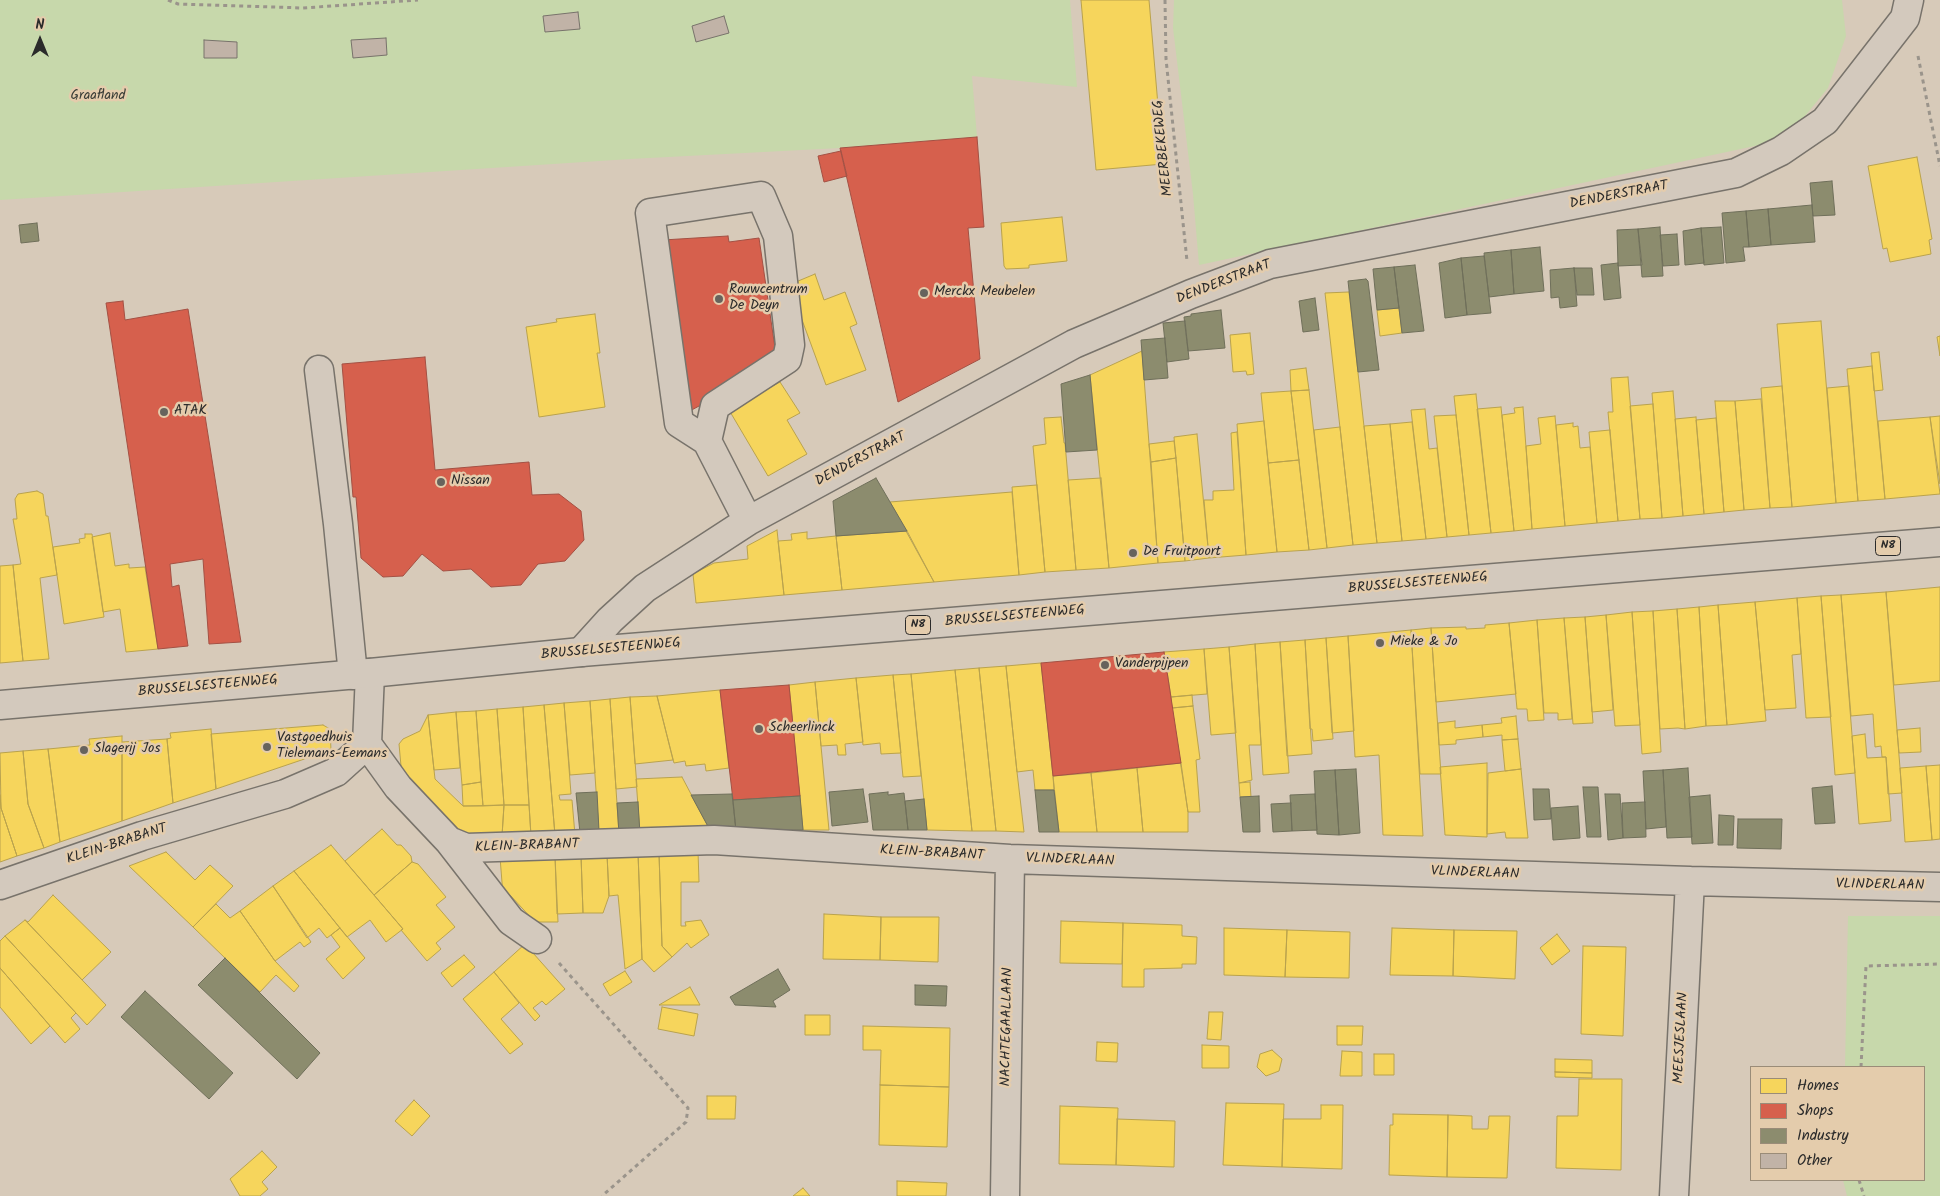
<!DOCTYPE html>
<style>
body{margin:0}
#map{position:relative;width:1940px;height:1196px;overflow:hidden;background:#d7cab9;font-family:Kalam,sans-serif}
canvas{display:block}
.legend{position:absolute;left:1750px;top:1066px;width:175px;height:115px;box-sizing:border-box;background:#e4ccac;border:1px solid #9a8c78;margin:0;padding:6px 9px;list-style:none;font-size:15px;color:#2b2b2b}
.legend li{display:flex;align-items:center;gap:10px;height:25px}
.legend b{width:25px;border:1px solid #9a8c78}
.north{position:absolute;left:15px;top:15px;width:50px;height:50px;-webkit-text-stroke:4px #e4ccac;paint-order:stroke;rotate:0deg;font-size:14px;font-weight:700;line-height:20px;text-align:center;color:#2b2b2b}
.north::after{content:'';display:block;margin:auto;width:18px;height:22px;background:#2b2b2b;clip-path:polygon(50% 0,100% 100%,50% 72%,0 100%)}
</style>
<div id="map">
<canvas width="1940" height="1196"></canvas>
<ul class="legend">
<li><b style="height:14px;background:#f6d55c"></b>Homes</li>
<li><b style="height:14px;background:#d6604d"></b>Shops</li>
<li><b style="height:14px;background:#8c8c6e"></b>Industry</li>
<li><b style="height:14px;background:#c1b3a7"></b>Other</li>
</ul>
<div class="north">N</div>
</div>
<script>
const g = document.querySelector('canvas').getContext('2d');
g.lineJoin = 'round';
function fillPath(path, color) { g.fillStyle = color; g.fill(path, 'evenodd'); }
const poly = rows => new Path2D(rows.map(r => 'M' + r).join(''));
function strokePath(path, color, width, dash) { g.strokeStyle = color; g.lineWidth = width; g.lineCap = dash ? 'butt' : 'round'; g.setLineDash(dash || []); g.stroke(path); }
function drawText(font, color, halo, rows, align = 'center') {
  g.font = font + ' Kalam,sans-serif'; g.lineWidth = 5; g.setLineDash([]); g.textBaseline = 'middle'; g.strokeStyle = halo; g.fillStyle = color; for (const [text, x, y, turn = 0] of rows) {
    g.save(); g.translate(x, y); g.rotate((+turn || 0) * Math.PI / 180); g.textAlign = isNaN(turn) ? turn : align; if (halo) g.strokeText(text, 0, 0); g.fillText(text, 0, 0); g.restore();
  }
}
const green = poly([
 [0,0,1070,0,1077,87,972,76,977,137,840,148,630,159,0,200],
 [1174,0,1842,0,1846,36,1828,88,1800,122,1764,144,1199,265,1193,194,1173,28],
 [1848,916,1940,916,1940,1196,1847,1196,1843,1180,1924,1180,1924,1067,1845,1067]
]);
const homes = poly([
 [1081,0,1149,0,1163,164,1096,170,1081,0],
 [1917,157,1932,239,1929,240,1931,254,1890,262,1887,248,1883,249,1868,166,1917,157],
 [1062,217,1067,261,1029,265,1029,268,1006,269,1004,266,1001,223,1062,217],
 [815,274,824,300,845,292,857,324,850,327,866,370,826,385,798,309,800,308,791,284,815,274],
 [1349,292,1377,543,1353,545,1325,293,1349,292],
 [1399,308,1402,333,1380,336,1377,310,1399,308],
 [595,314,600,353,597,353,605,407,539,417,526,327,557,322,556,319,595,314],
 [1821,321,1836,503,1792,507,1777,324,1821,321],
 [1250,333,1254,374,1247,375,1246,371,1233,372,1230,335,1250,333],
 [1940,336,1940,356,1937,337,1940,336],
 [1142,351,1158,563,1109,568,1090,375,1142,351],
 [1879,352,1883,390,1874,391,1871,353,1879,352],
 [1872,366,1885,499,1858,501,1847,369,1872,366],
 [1306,368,1309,390,1291,391,1290,370,1306,368],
 [1628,377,1640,519,1618,521,1608,412,1613,412,1611,378,1628,377],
 [780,382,800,413,787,420,807,454,768,476,729,410,780,382],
 [1782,386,1792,507,1770,508,1761,388,1782,386],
 [1849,386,1858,501,1836,503,1827,388,1849,386],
 [1309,390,1327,548,1309,550,1291,391,1309,390],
 [1291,391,1299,460,1268,463,1261,393,1291,391],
 [1673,391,1683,516,1662,518,1652,393,1673,391],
 [1476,394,1491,533,1469,535,1454,396,1476,394],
 [1761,399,1770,508,1744,510,1735,401,1761,399],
 [1715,401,1735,401,1744,510,1724,512,1715,401],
 [1653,404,1662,518,1640,519,1630,406,1653,404],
 [1501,407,1514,531,1491,533,1477,409,1501,407],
 [1523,407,1532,529,1514,531,1502,415,1515,413,1514,408,1523,407],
 [1425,409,1429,449,1437,448,1447,537,1426,539,1411,410,1425,409],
 [1456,415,1469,535,1447,537,1434,416,1456,415],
 [1555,416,1565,526,1532,529,1526,446,1541,444,1538,418,1555,416],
 [1940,416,1940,484,1930,417,1940,416],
 [1061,417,1064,443,1065,443,1076,570,1045,572,1033,446,1046,444,1044,418,1061,417],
 [1696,417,1704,514,1683,516,1675,419,1696,417],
 [1930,417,1940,494,1885,499,1878,421,1930,417],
 [1716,418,1724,512,1704,514,1696,420,1716,418],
 [1264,421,1277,552,1246,555,1237,424,1264,421],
 [1412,422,1426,539,1402,541,1390,424,1412,422],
 [1573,423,1573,427,1578,426,1580,448,1590,447,1597,523,1565,526,1556,425,1573,423],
 [1390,424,1402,541,1377,543,1364,426,1390,424],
 [1340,427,1353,545,1327,548,1314,430,1340,427],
 [1610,430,1618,521,1597,523,1589,432,1610,430],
 [1237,432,1246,555,1209,558,1204,500,1213,500,1213,491,1234,490,1231,433,1237,432],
 [1197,434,1209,558,1185,561,1174,437,1197,434],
 [1174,441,1176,458,1151,462,1149,444,1174,441],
 [1176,458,1185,561,1158,563,1151,462,1176,458],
 [1299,460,1309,550,1277,552,1268,463,1299,460],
 [1101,478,1109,568,1076,570,1068,480,1101,478],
 [1037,485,1045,572,1019,575,1012,487,1037,485],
 [37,491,43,494,46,516,48,516,57,575,40,578,49,659,23,661,13,565,21,564,13,519,17,519,15,499,18,494,37,491],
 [1012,492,1019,575,956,580,934,582,890,502,1012,492],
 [777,530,784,595,696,603,693,574,714,563,748,559,747,546,777,530],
 [907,531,934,582,842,590,836,536,907,531],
 [807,532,807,539,836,536,842,590,784,595,778,541,792,540,791,534,807,532],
 [110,533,115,566,129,564,129,568,145,567,158,649,126,652,120,609,103,612,92,537,110,533],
 [85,534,92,534,104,617,64,624,53,547,80,543,79,539,85,538,85,534],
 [13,565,23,661,0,663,0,566,13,565],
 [1940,587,1940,681,1894,685,1886,592,1940,587],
 [1886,592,1902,793,1888,794,1886,757,1882,757,1881,746,1875,747,1873,714,1851,716,1841,595,1886,592],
 [1841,595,1855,773,1835,775,1821,596,1841,595],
 [1821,596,1831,717,1806,718,1797,598,1821,596],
 [1797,598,1801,654,1792,655,1796,708,1765,710,1755,602,1797,598],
 [1755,602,1766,721,1727,725,1718,605,1755,602],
 [1718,605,1727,725,1706,726,1699,607,1718,605],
 [1699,607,1706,726,1685,729,1677,609,1699,607],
 [1677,609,1685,729,1678,728,1660,729,1653,611,1677,609],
 [1653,611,1661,752,1642,754,1632,612,1653,611],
 [1632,612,1640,725,1615,726,1606,615,1632,612],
 [1606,615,1613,710,1592,712,1585,617,1606,615],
 [1585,617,1593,723,1573,724,1564,618,1585,617],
 [1564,618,1572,719,1558,720,1558,713,1544,713,1537,620,1564,618],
 [1537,620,1544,720,1528,721,1527,709,1517,709,1509,623,1537,620],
 [1509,623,1516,694,1436,702,1431,628,1466,627,1466,629,1485,628,1485,625,1509,623],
 [1431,628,1441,774,1420,774,1411,630,1431,628],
 [1411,630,1423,836,1383,835,1379,755,1355,757,1348,636,1411,630],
 [1348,636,1354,731,1332,733,1326,638,1348,636],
 [1326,638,1333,739,1313,741,1312,729,1310,729,1305,640,1326,638],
 [1305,640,1312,754,1287,756,1280,642,1305,640],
 [1280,642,1289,773,1263,775,1255,644,1280,642],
 [1255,644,1261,745,1249,745,1252,780,1239,783,1229,647,1255,644],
 [1229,647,1236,733,1211,735,1204,649,1229,647],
 [1204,649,1207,694,1171,697,1164,652,1204,649],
 [1041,663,1053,776,1054,790,1035,790,1033,770,1017,772,1006,666,1041,663],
 [1006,666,1017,772,1024,832,996,831,989,765,979,668,1006,666],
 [979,668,989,765,996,831,972,831,955,670,979,668],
 [955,670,972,831,927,830,911,674,955,670],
 [911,674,921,776,903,777,893,675,911,674],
 [893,675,901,753,881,754,880,743,863,745,856,678,893,675],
 [856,678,863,742,845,744,846,755,838,755,837,745,821,746,815,682,856,678],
 [815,682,821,746,829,830,803,830,789,685,815,682],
 [720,690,729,768,706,771,705,764,686,766,685,761,674,763,657,696,720,690],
 [1192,695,1193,706,1172,708,1171,697,1192,695],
 [657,696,673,760,635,764,630,697,657,696],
 [630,697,637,787,616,789,610,699,630,697],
 [610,699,619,834,599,835,590,701,610,699],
 [590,701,595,773,570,775,564,703,590,701],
 [564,703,571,794,559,795,560,800,572,800,575,835,555,835,544,705,564,703],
 [544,705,555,835,531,836,523,707,544,705],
 [1193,706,1200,759,1196,760,1200,812,1188,812,1172,708,1193,706],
 [523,707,529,805,504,805,497,709,523,707],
 [497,709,504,805,483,806,476,711,497,709],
 [476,711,481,782,462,785,456,712,476,711],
 [456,712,460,768,434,770,428,715,456,712],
 [428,715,435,779,463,806,504,805,502,836,468,836,461,834,402,777,399,744,403,739,420,731,428,715],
 [1516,716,1518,739,1502,740,1502,735,1483,737,1482,725,1502,723,1501,718,1516,716],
 [1455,721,1455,728,1482,725,1483,737,1456,740,1456,744,1439,745,1438,723,1455,721],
 [323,725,330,729,331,750,216,789,211,734,323,725],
 [1920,728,1921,752,1899,753,1897,730,1920,728],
 [211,729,216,789,173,803,167,739,171,738,170,733,211,729],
 [1865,734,1867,758,1886,757,1891,821,1859,824,1852,736,1865,734],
 [122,736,122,821,60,842,48,749,90,745,89,739,122,736],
 [167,739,173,803,122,821,122,742,167,739],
 [1518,739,1521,769,1505,771,1502,740,1518,739],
 [48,749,60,842,44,848,28,804,23,751,48,749],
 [23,751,28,804,44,848,17,856,1,808,0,753,23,751],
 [1181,763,1188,812,1188,832,1143,832,1137,768,1181,763],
 [1487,763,1487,837,1445,835,1440,767,1487,763],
 [1940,765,1940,839,1932,840,1926,766,1940,765],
 [1926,766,1932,840,1905,842,1900,768,1926,766],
 [1137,768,1143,832,1097,832,1091,773,1137,768],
 [1521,769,1528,838,1506,838,1505,832,1487,834,1488,773,1521,769],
 [1091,773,1097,832,1059,832,1053,776,1091,773],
 [682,777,711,832,640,834,636,779,682,777],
 [481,782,483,806,463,806,462,785,481,782],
 [1250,782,1251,797,1240,797,1239,783,1250,782],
 [0,795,1,808,17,856,0,862,0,795],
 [504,805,529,805,531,836,502,836,504,805],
 [382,829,397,845,401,845,411,856,412,862,374,895,345,861,382,829],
 [331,845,403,929,386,942,370,920,347,937,294,871,331,845],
 [698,851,699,882,681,882,681,926,686,926,685,922,701,920,709,935,691,948,687,943,672,957,662,946,659,853,698,851],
 [166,852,195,880,210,865,233,886,193,927,129,866,166,852],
 [638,853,642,959,625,969,618,895,609,896,607,854,638,853],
 [638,853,659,853,662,946,672,957,654,972,642,959,638,853],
 [607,854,609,896,603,913,583,913,581,855,607,854],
 [581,855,583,913,557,914,555,856,581,855],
 [555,856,558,922,535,922,510,895,503,895,500,857,555,856],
 [412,862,418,864,446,897,436,905,455,927,436,943,441,949,427,961,401,930,403,929,374,895,412,862],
 [294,871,340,928,327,938,319,928,307,938,273,886,294,871],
 [273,886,311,942,304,947,300,942,275,961,240,911,273,886],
 [53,895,111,952,82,980,25,920,28,922,53,895],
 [216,904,230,918,240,911,275,961,299,986,294,992,276,975,260,992,193,927,216,904],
 [824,914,881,917,880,960,823,959,824,914],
 [881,917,939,917,938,962,880,960,881,917],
 [25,920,106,1005,87,1025,5,936,25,920],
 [1061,921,1123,923,1122,964,1060,963,1061,921],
 [1123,923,1182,925,1182,936,1197,937,1196,964,1182,964,1182,968,1144,969,1144,987,1122,987,1123,923],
 [340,928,365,958,343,979,326,959,340,947,331,935,340,928],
 [1224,928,1287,930,1285,977,1224,975,1224,928],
 [1392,928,1454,930,1453,976,1390,975,1392,928],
 [1287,930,1350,932,1349,978,1285,977,1287,930],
 [1454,930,1517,931,1515,979,1453,976,1454,930],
 [1557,934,1570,951,1552,965,1540,948,1557,934],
 [5,936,76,1013,71,1018,80,1029,65,1043,0,968,0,941,5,936],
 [525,944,565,989,546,1005,542,1001,533,1008,540,1016,535,1021,494,972,525,944],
 [1583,946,1626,947,1623,1036,1581,1034,1583,946],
 [464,955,475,967,452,987,441,973,464,955],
 [0,968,50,1026,31,1044,0,1007,0,968],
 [625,971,632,982,610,996,603,984,625,971],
 [494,972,519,1003,501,1019,523,1044,510,1054,463,999,494,972],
 [690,987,700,1005,659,1005,671,998,690,987],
 [662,1007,698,1014,694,1036,658,1029,662,1007],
 [1209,1012,1223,1012,1221,1040,1207,1039,1209,1012],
 [805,1015,830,1015,830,1035,805,1035,805,1015],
 [863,1026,950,1028,949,1087,880,1085,881,1050,863,1050,863,1026],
 [1337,1026,1363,1026,1362,1045,1337,1045,1337,1026],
 [1097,1042,1118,1043,1117,1062,1096,1061,1097,1042],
 [1202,1045,1229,1046,1229,1068,1202,1068,1202,1045],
 [1272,1050,1282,1059,1279,1071,1266,1076,1257,1067,1260,1054,1272,1050],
 [1342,1051,1362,1052,1362,1076,1340,1076,1342,1051],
 [1374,1054,1394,1054,1394,1075,1374,1075,1374,1054],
 [1555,1059,1592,1060,1592,1073,1555,1072,1555,1059],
 [1555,1072,1592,1073,1592,1078,1555,1077,1555,1072],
 [1579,1079,1622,1079,1621,1170,1556,1168,1557,1116,1578,1116,1579,1079],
 [880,1085,949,1087,947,1147,879,1145,880,1085],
 [707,1096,736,1096,735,1119,707,1119,707,1096],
 [414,1100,430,1116,412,1136,395,1121,414,1100],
 [1226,1103,1284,1104,1282,1167,1223,1165,1226,1103],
 [1321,1105,1343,1105,1342,1169,1282,1167,1283,1119,1321,1119,1321,1105],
 [1060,1106,1118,1108,1116,1165,1059,1164,1060,1106],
 [1393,1114,1448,1115,1447,1177,1389,1175,1390,1125,1393,1125,1393,1114],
 [1448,1115,1472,1116,1472,1129,1488,1129,1489,1116,1510,1116,1507,1178,1447,1177,1448,1115],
 [1117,1119,1175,1121,1174,1167,1116,1165,1117,1119],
 [262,1151,277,1167,262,1182,268,1189,260,1196,240,1196,230,1179,262,1151],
 [897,1181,947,1183,946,1196,897,1196,897,1181],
 [803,1188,810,1196,793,1196,803,1188]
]);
const shops = poly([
 [977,137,984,227,968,228,980,359,898,402,840,148,977,137],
 [841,151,847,176,824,182,818,156,841,151],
 [728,236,729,242,759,238,776,355,729,390,686,413,663,240,728,236],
 [123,301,125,320,188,309,241,642,209,644,203,559,170,564,172,587,179,585,188,646,158,649,106,303,123,301],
 [425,357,435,470,529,462,532,495,559,494,581,511,584,540,565,561,538,564,521,585,491,587,471,569,443,571,422,554,403,576,383,577,361,558,356,497,353,497,342,364,425,357],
 [1164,652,1181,763,1053,776,1041,663,1164,652],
 [789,685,800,796,733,800,720,690,789,685]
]);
const industry = poly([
 [1832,181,1835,215,1813,216,1810,183,1832,181],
 [1812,205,1815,242,1771,245,1768,209,1812,205],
 [1768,209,1771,245,1749,247,1746,211,1768,209],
 [1746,211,1749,247,1743,247,1745,261,1726,263,1722,213,1746,211],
 [37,223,39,241,21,243,19,225,37,223],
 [1660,227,1663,276,1642,277,1638,229,1660,227],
 [1721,227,1724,263,1704,265,1701,228,1721,227],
 [1701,228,1704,263,1685,265,1683,231,1701,228],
 [1638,229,1642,265,1618,266,1617,230,1638,229],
 [1677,234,1679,265,1663,266,1660,235,1677,234],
 [1540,247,1544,291,1514,294,1511,250,1540,247],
 [1511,250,1514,294,1489,297,1484,253,1511,250],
 [1484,256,1491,313,1467,315,1461,258,1484,256],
 [1461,258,1467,315,1445,318,1439,263,1461,258],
 [1618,263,1621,298,1604,300,1601,265,1618,263],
 [1415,265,1424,331,1402,333,1394,267,1415,265],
 [1394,267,1399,308,1377,310,1373,269,1394,267],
 [1574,268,1592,268,1594,295,1577,295,1574,268],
 [1574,268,1577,306,1560,308,1559,297,1551,298,1550,270,1574,268],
 [1366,279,1368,281,1379,370,1358,372,1348,281,1366,279],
 [1315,298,1319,330,1303,332,1299,301,1315,298],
 [1221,310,1225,348,1188,351,1184,317,1191,316,1191,314,1221,310],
 [1185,321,1189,359,1167,362,1163,323,1185,321],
 [1165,338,1168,378,1144,380,1141,340,1165,338],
 [1090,375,1097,450,1066,452,1061,384,1090,375],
 [876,478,907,531,836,536,833,501,876,478],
 [1688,768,1692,837,1667,838,1663,770,1688,768],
 [1356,769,1360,833,1339,835,1335,770,1356,769],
 [1335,770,1339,835,1317,834,1314,771,1335,770],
 [1663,770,1666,827,1646,829,1643,771,1663,770],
 [1832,786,1835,823,1815,824,1812,788,1832,786],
 [1583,787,1598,787,1601,837,1587,837,1583,787],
 [863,789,868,822,832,826,829,792,863,789],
 [1533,789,1549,789,1551,819,1534,820,1533,789],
 [1035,790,1054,790,1059,832,1039,832,1035,790],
 [597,792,599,831,580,833,576,793,597,792],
 [888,792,888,795,904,793,908,830,873,830,869,794,888,792],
 [732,794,736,831,711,832,691,795,732,794],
 [1315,794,1317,830,1292,831,1290,795,1315,794],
 [1605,794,1620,794,1623,838,1608,840,1605,794],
 [1710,795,1713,843,1692,844,1689,797,1710,795],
 [800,796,803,830,736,831,733,800,800,796],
 [1259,796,1260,832,1243,832,1240,797,1259,796],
 [924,799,927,830,908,830,905,801,924,799],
 [638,802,640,834,619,834,617,803,638,802],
 [1645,802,1646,837,1623,838,1622,803,1645,802],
 [1291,803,1292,831,1273,832,1271,804,1291,803],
 [1578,806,1580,838,1553,840,1551,808,1578,806],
 [1719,815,1734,816,1733,845,1718,845,1719,815],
 [1738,819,1782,819,1781,849,1737,848,1738,819],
 [225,958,320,1053,297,1079,198,985,225,958],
 [778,969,790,990,773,1001,776,1007,735,1005,730,997,778,969],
 [915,985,947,986,946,1006,915,1005,915,985],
 [145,991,233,1073,209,1099,121,1017,145,991]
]);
const building = poly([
 [578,12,580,29,545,32,543,16,578,12],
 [724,16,729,33,696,42,692,26,724,16],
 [386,38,387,55,353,58,351,40,386,38],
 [204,40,237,42,237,58,204,58,204,40]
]);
const path = poly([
 [168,0,178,4,303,8,418,0],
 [1165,0,1166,59,1187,261],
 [1918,56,1940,166],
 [559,963,688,1108,686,1122,602,1196],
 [1861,1067,1866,966,1940,964],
 [1859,1180,1864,1196]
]);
const minor = poly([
 [319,370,338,524,353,675],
 [707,441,715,406,787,359,790,345,778,236,761,196,650,213,679,423,707,441,748,521],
 [581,652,610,620,645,588,748,521,1074,344,1191,294,1270,264,1736,173,1781,151,1825,121,1905,18,1909,0],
 [367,744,398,787,449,841,466,848,714,840,1010,859,1690,881,1940,887],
 [367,744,370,673],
 [449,841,511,921,537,939],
 [0,885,142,836,285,794,336,772,367,744],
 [1005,1196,1010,859],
 [1674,1196,1690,881]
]);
const major = poly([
 [0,705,370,673,581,652,1940,542]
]);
const markers = [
 [924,293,5,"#67635d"],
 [719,299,5,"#67635d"],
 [164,412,5,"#67635d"],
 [441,482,5,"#67635d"],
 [1133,553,5,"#67635d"],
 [1380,643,5,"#67635d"],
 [1105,665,5,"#67635d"],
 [759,729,5,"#67635d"],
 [267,747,5,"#67635d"],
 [84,750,5,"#67635d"]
];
const shields = [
 [1888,546,25],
 [918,625,25]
];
const shieldNames = [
 ["N8",1888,546],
 ["N8",918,625]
];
const parkNames = [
 ["Graafland",98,97]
];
const streetNames = [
 ["MEERBEKEWEG",1164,148,-96],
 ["DENDERSTRAAT",1619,196,-11],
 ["DENDERSTRAAT",1224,283,-21],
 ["DENDERSTRAAT",861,460,-28],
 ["BRUSSELSESTEENWEG",1418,584,-5],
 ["BRUSSELSESTEENWEG",1015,617,-5],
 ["BRUSSELSESTEENWEG",611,650,-5],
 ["BRUSSELSESTEENWEG",208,687,-5],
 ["KLEIN-BRABANT",117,845,-18],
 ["KLEIN-BRABANT",527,847,-2],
 ["KLEIN-BRABANT",932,854,3],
 ["VLINDERLAAN",1070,861,2],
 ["VLINDERLAAN",1475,874,2],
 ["VLINDERLAAN",1880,886,1],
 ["NACHTEGAALLAAN",1008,1027,-89],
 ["MEESJESLAAN",1682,1038,-87]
];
const poiNames = [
 ["Rouwcentrum",729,291],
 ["De Deyn",729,307],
 ["Merckx Meubelen",934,293],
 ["ATAK",174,412],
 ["Nissan",451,482],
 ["De Fruitpoort",1143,553],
 ["Mieke & Jo",1390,643],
 ["Vanderpijpen",1115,665],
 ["Scheerlinck",769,729],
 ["Vastgoedhuis",277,739],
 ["Tielemans-Eemans",277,755],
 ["Slagerij Jos",94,750]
];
fillPath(green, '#c7d8ab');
fillPath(homes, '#f6d55c');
strokePath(homes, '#b9a24d', 1);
fillPath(shops, '#d6604d');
strokePath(shops, '#a35043', 1);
fillPath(industry, '#8c8c6e');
strokePath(industry, '#6f6f5a', 1);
fillPath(building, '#c1b3a7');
strokePath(building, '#78736b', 1);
strokePath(minor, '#78736b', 31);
strokePath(major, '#78736b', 31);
strokePath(path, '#9a948b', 3, [4, 4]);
strokePath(minor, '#d3c9bd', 28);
strokePath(major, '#d3c9bd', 28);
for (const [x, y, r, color] of markers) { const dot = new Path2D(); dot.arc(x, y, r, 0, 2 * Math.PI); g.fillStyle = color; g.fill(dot); strokePath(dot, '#e4ccac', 2); }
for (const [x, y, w] of shields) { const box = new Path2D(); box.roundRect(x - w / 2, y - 9.5, w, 19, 4); g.fillStyle = '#e4ccac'; g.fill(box); strokePath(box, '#2b2b2b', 1); }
drawText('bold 12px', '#2b2b2b', null, shieldNames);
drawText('14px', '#393d37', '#e4ccac', parkNames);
drawText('14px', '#2b2b2b', '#e4ccac', streetNames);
drawText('14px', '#2b2b2b', '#e4ccac', poiNames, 'left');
</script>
